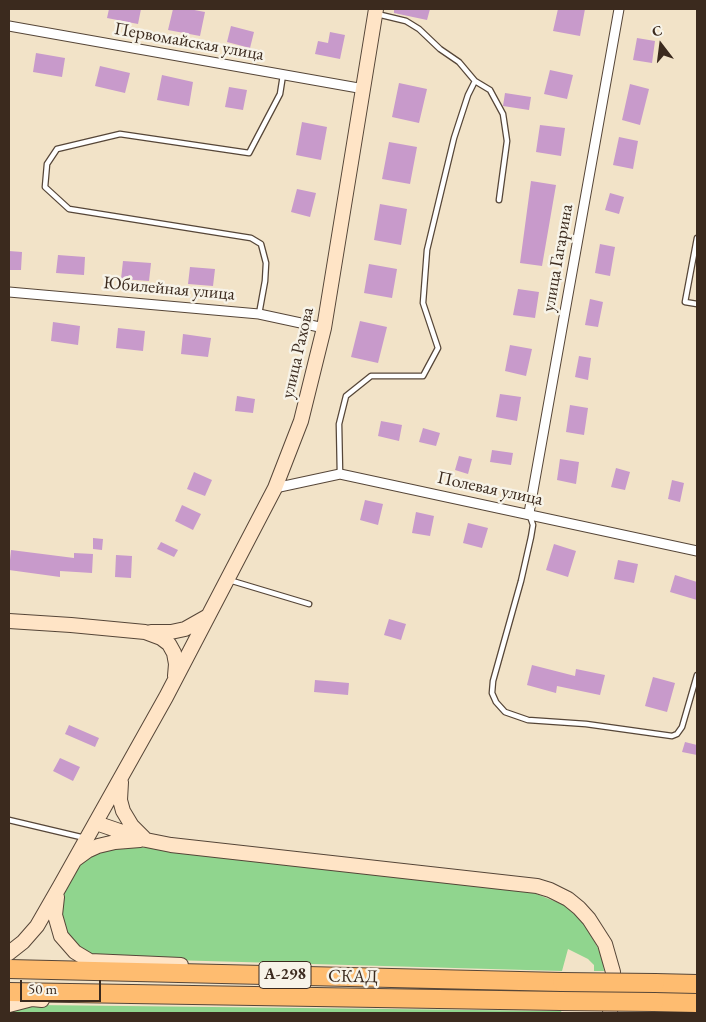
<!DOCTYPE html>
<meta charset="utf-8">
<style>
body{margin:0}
#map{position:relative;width:706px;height:1022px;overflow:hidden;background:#f2e3c8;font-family:"EB Garamond",serif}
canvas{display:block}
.frame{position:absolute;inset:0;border:10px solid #3b2a1e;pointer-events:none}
.north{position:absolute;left:636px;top:20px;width:50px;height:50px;-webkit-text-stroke:4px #f7f3e8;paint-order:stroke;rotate:345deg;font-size:14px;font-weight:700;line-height:20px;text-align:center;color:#3b2a1e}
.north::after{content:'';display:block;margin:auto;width:18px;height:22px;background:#3b2a1e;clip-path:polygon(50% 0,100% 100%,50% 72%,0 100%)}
.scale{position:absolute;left:20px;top:980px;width:81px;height:22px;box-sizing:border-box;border:2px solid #3b2a1e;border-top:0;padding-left:6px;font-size:15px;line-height:18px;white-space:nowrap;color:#3b2a1e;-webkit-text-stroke:4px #f7f3e8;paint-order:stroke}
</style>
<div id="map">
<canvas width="706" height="1022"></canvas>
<div class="frame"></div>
<div class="north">С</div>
<div class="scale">50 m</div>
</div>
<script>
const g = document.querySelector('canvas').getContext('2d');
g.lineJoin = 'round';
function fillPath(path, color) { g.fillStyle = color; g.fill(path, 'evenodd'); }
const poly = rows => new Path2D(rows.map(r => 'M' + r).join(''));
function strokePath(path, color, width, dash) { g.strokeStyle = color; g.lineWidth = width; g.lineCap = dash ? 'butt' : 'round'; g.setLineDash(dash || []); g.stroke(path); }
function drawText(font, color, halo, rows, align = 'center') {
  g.font = font + ' "EB Garamond",serif'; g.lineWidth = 5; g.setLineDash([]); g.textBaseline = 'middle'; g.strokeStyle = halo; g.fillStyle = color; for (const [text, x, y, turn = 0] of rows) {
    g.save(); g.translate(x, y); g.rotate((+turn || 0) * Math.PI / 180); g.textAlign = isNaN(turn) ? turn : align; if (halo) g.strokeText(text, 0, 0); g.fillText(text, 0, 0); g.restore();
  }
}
const green = poly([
 [132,846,510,888,534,893,564,905,584,923,598,948,603,962,604,971,594,971,594,965,588,959,568,949,562,971,99,958,91,957,64,935,60,904,62,897,78,865,99,849],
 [37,1005,561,1011,562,1013,9,1013,9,1010]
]);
const building = poly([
 [109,9,141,9,138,24,107,18],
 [173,9,189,9,205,12,200,36,168,30],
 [394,9,430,9,427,20,394,13],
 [558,9,585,9,580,36,553,31],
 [231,26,254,32,250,48,227,42],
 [330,32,345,35,340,59,315,54,318,41,328,43],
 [637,38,655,41,652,63,633,60],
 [36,53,65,58,62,77,33,72],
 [100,66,130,73,125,93,95,86],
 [550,70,573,75,567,99,544,94],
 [162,75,193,82,189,106,157,100],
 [399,83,427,89,419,123,392,117],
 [630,84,649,89,640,125,622,120],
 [229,87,247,90,243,110,225,107],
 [505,93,531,97,529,110,503,106],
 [302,122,327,127,321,160,296,155],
 [540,125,565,128,561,156,536,152],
 [619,137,638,141,633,169,613,165],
 [389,142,417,147,410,184,382,179],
 [531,181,556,185,542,266,520,263],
 [297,189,316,193,310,217,291,212],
 [610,193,624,197,619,214,605,210],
 [380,204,407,209,401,245,374,240],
 [600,244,615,247,610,276,595,273],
 [9,251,22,252,21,270,9,270],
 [58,255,85,257,84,275,56,273],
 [123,261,151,263,149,281,121,279],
 [369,264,397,269,392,298,364,293],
 [190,267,215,269,213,286,188,284],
 [518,289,539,292,535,318,513,315],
 [590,299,603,302,598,327,585,325],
 [360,321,387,327,378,363,351,357],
 [53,322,80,326,78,345,51,341],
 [118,328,145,331,143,351,116,348],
 [183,334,211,338,208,357,181,354],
 [510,345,532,349,526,376,505,371],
 [579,356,591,358,588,380,575,377],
 [500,394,521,397,517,421,496,417],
 [237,396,255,399,253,413,235,411],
 [570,405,588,408,584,435,566,432],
 [381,421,402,425,399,441,378,436],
 [423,428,440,433,436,446,419,442],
 [492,450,513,453,511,465,490,462],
 [459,456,472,459,468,474,455,470],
 [560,459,579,462,576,484,557,480],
 [616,468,630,472,625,490,611,487],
 [194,472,212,480,205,496,187,489],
 [672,480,684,483,680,502,668,499],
 [365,500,383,504,378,525,360,520],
 [182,505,201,514,193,530,175,521],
 [416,512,434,516,430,536,412,533],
 [468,523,488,528,482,548,463,543],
 [93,538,103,539,102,550,93,549],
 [161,542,178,550,174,557,157,549],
 [554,544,576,551,568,577,546,570],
 [11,550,74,558,74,553,93,554,92,573,60,571,60,577,9,570],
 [116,555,132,556,131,578,115,577],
 [618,560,638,564,634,583,614,579],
 [675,575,697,582,697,600,670,592],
 [389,619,406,624,401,640,384,635],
 [532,665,575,676,576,669,605,675,600,695,557,686,556,693,527,685],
 [653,677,675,683,667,712,645,706],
 [315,680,349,683,348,695,314,692],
 [69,725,99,738,95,747,65,734],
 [685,742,697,745,697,755,682,752],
 [60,758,80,767,73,781,53,771]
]);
const lane = poly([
 [377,14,406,21,419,29,440,49,459,62,475,81,490,90,503,114,507,141,499,200],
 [697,238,685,302,697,304],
 [259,314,265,281,266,263,261,244,251,238,69,209,45,187,47,164,57,149,120,134,249,153,280,94,283,75],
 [340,474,339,424,346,396,371,376,423,376,438,348,423,303,427,250,454,138,468,95,475,81],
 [530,516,533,525,531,537,521,581,493,681,492,693,496,702,505,712,528,720,586,724,672,736,677,734,682,727,697,675],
 [229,580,309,604],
 [9,820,85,838]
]);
const street = poly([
 [9,26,364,89],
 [9,292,259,314,324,328],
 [275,488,340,474,697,551],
 [529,513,619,9]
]);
const secondary = poly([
 [9,621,71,625,145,632,161,638,169,644,174,653,176,664,175,676],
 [151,632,171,632,185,629,208,616],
 [121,782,120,800,123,811,132,826,144,838],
 [96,823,146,840,171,845,537,886,550,890,568,899,579,908,589,919,605,944,613,972,610,1013],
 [76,859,87,851,98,846,115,842,140,840],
 [57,897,55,915,61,936,75,952,90,961,181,965],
 [9,953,23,942,37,926,60,886,166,697,275,488,301,421,324,328,376,9],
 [9,1005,32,999,42,1000]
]);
const highway = poly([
 [9,969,562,982],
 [655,983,697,984],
 [9,992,561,1001],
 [654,1002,697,1003]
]);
const highwayBridge = poly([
 [562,982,655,983],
 [561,1001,654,1002]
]);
const shields = [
 [285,975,52]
];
const shieldNames = [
 ["А-298",285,975]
];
const streetNames = [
 ["Первомайская улица",189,42,10],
 ["улица Гагарина",558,258,-80],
 ["Юбилейная улица",169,289,5],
 ["улица Рахова",298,353,-77],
 ["Полевая улица",490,489,12],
 ["СКАД",353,977,1]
];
fillPath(green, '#90d58e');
fillPath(building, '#c89acb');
strokePath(lane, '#564638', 7);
strokePath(street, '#564638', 11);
strokePath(secondary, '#564638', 16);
strokePath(highway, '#564638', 20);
strokePath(lane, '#fff', 4.5);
strokePath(street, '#fff', 9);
strokePath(secondary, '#ffe4c6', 14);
strokePath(highway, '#febc70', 18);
strokePath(highwayBridge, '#564638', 20, []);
strokePath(highwayBridge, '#febc70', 18);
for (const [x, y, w] of shields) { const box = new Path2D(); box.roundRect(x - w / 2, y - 13.5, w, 27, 4); g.fillStyle = '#f7f3e8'; g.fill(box); strokePath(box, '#3b2a1e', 1); }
drawText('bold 16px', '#3b2a1e', null, shieldNames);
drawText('18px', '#3b2a1e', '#f7f3e8', streetNames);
</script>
